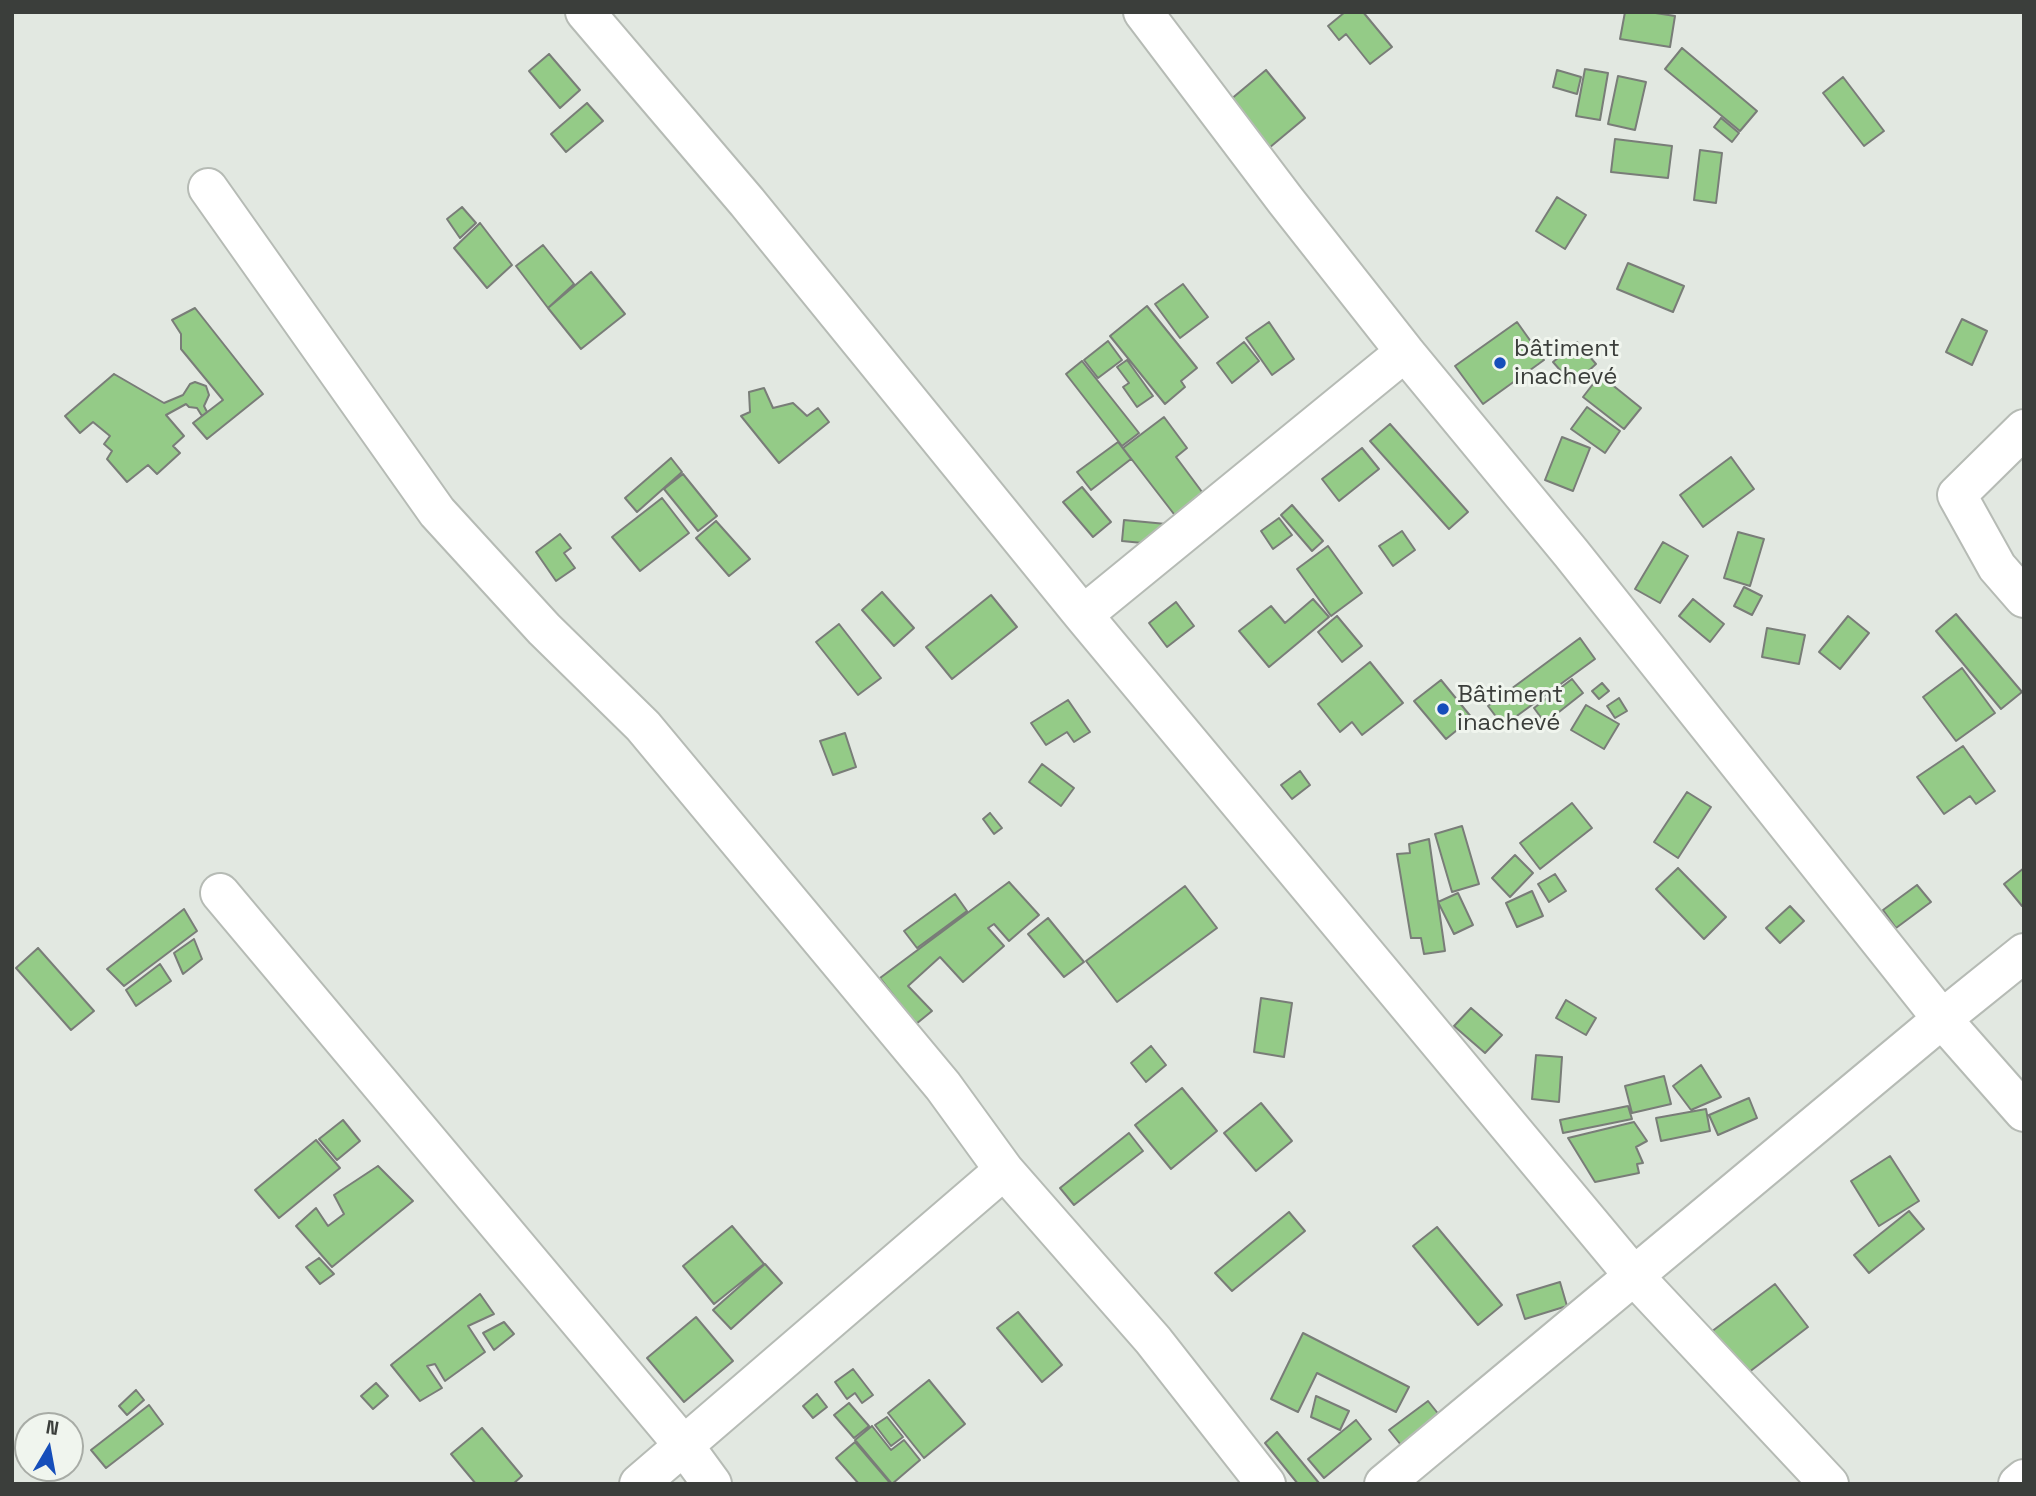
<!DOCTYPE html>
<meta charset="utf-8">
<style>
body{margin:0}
#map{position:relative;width:2036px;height:1496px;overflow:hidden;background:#e2e8e1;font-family:"Space Grotesk",sans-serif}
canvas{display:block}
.frame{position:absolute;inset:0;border:14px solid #3b3e3b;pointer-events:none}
.north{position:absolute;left:14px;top:1412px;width:70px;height:70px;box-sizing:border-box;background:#f0f5ee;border:2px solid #a8aca6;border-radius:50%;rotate:10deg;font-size:19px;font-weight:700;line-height:28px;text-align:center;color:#3b3e3b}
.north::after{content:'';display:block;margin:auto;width:24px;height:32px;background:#164eba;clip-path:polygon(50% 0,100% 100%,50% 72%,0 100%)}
</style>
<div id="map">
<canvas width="2036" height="1496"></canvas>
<div class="frame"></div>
<div class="north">N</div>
</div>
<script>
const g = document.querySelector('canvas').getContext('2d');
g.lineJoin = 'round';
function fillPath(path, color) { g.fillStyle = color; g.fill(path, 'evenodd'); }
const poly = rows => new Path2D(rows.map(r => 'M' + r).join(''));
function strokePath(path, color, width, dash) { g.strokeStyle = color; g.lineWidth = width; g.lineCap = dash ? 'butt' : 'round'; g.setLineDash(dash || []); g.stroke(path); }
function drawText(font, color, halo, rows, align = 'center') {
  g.font = font + ' "Space Grotesk",sans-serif'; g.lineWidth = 6; g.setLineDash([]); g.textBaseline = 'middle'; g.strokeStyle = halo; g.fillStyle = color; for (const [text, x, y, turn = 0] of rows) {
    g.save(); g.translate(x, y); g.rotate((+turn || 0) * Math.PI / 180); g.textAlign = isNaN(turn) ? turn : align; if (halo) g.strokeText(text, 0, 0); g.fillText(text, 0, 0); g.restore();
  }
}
const building = poly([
 [1345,12,1363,12,1392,47,1370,64,1346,34,1339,40,1328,26,1345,12],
 [1625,12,1649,12,1675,16,1670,47,1620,39,1625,12],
 [1682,48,1757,111,1740,131,1665,69,1682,48],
 [549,54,580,90,560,108,529,71,549,54],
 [1585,69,1608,73,1600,120,1576,116,1585,69],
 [1266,70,1305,118,1263,153,1224,105,1266,70],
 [1557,70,1581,77,1577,94,1553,87,1557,70],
 [1618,76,1646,82,1635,130,1608,124,1618,76],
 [1843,77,1884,131,1864,146,1823,93,1843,77],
 [587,103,603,121,566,152,551,134,587,103],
 [1721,118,1739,133,1732,142,1714,127,1721,118],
 [1615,139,1672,146,1668,178,1611,172,1615,139],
 [1700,150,1722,153,1716,203,1694,200,1700,150],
 [1557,197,1586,215,1565,249,1536,231,1557,197],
 [462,207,476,223,460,238,447,219,462,207],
 [480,223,512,265,487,288,454,248,480,223],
 [543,245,574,284,548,308,516,266,543,245],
 [1628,263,1684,286,1673,312,1617,289,1628,263],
 [591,272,625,314,581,349,548,308,591,272],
 [1183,284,1208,317,1180,338,1155,304,1183,284],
 [1147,306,1197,368,1181,381,1185,387,1165,404,1110,336,1147,306],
 [195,308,263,394,207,439,193,423,223,400,181,349,181,334,172,320,195,308],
 [1962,319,1987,331,1972,365,1946,352,1962,319],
 [1269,322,1294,359,1272,375,1246,338,1269,322],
 [1517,322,1544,360,1483,404,1455,366,1517,322],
 [1108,341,1122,360,1098,378,1084,360,1108,341],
 [1244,342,1259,361,1232,383,1217,363,1244,342],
 [1577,342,1596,364,1573,385,1553,362,1577,342],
 [1127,360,1153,396,1137,407,1123,387,1129,383,1117,367,1127,360],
 [1082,361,1139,433,1122,446,1066,374,1082,361],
 [114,374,164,403,183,395,190,384,195,382,206,386,209,395,204,406,207,412,202,416,197,408,189,407,186,404,166,415,184,436,173,446,180,453,157,474,148,465,127,482,107,459,112,451,104,444,110,436,93,422,80,433,65,416,114,374],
 [1600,375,1641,408,1624,429,1583,397,1600,375],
 [764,388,773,408,793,403,807,416,818,408,829,422,779,463,741,416,750,412,749,392,764,388],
 [1587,407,1620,431,1605,453,1571,429,1587,407],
 [1164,417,1187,448,1176,457,1205,496,1177,518,1123,448,1164,417],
 [1390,424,1468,512,1449,529,1370,441,1390,424],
 [1562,437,1590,448,1573,491,1545,480,1562,437],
 [1118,442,1131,459,1091,490,1077,472,1118,442],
 [1362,448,1379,469,1339,501,1322,479,1362,448],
 [1731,457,1754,489,1703,527,1680,495,1731,457],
 [671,458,682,472,637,512,625,498,671,458],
 [683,474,717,516,698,531,664,489,683,474],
 [1082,487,1111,522,1093,537,1063,502,1082,487],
 [662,498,689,533,640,571,612,537,662,498],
 [1292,505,1323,541,1312,551,1281,515,1292,505],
 [1279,518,1292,535,1273,549,1261,531,1279,518],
 [1124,520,1166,524,1163,545,1122,541,1124,520],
 [716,521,750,559,729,576,696,538,716,521],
 [1402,531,1415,550,1393,566,1379,546,1402,531],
 [1738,532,1764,539,1750,586,1724,578,1738,532],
 [560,534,571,548,564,553,575,568,556,581,536,552,560,534],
 [1663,542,1688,556,1660,603,1635,589,1663,542],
 [1328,546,1362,593,1331,616,1297,569,1328,546],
 [1744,587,1762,596,1752,615,1734,606,1744,587],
 [882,592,914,628,894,646,862,610,882,592],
 [991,595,1017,627,952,679,926,647,991,595],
 [1313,599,1329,617,1269,667,1239,631,1271,606,1285,623,1313,599],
 [1693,599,1724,624,1710,642,1679,616,1693,599],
 [1176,602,1194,626,1167,647,1149,623,1176,602],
 [1956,614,2022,692,2001,709,1936,631,1956,614],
 [1337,616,1362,646,1342,662,1318,632,1337,616],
 [1848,616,1869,633,1840,669,1819,652,1848,616],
 [839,624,881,678,858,695,816,642,839,624],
 [1767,628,1805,635,1799,664,1762,657,1767,628],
 [1580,638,1595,659,1503,726,1488,706,1580,638],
 [1370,662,1403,703,1362,735,1352,722,1340,732,1318,704,1370,662],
 [1962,668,1995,713,1956,741,1923,697,1962,668],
 [1572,679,1583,693,1545,723,1534,708,1572,679],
 [1441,680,1472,718,1446,739,1414,701,1441,680],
 [1602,683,1609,691,1599,699,1592,691,1602,683],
 [1619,698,1627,711,1615,718,1607,706,1619,698],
 [1068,700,1090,732,1074,742,1067,732,1046,745,1031,723,1068,700],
 [1586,705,1619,724,1604,749,1571,730,1586,705],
 [845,733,856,767,833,775,820,741,845,733],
 [1963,746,1995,791,1976,804,1970,796,1944,814,1917,777,1963,746],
 [1042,764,1074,788,1061,806,1029,782,1042,764],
 [1300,771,1310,785,1292,799,1281,785,1300,771],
 [1687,792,1711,807,1678,858,1654,842,1687,792],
 [1572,803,1592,828,1540,869,1520,843,1572,803],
 [990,813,1002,828,994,834,983,819,990,813],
 [1462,826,1479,884,1452,892,1435,834,1462,826],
 [1429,839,1445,951,1424,954,1421,938,1411,938,1397,854,1410,853,1409,844,1429,839],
 [1515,855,1533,873,1510,897,1492,878,1515,855],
 [1678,868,1726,917,1704,939,1656,889,1678,868],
 [2024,868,2024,905,2022,906,2004,884,2024,868],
 [1555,874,1566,891,1549,902,1538,884,1555,874],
 [1009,882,1039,915,1009,941,994,924,988,928,1004,946,963,982,940,957,908,986,932,1011,916,1024,880,978,1009,882],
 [1917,885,1931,902,1896,928,1883,910,1917,885],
 [1185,886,1217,928,1117,1002,1086,961,1185,886],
 [1532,891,1543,916,1517,927,1506,903,1532,891],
 [1458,893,1473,925,1454,934,1438,902,1458,893],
 [955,894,967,911,917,948,904,931,955,894],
 [1790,906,1804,921,1780,943,1766,928,1790,906],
 [184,909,197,931,124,986,107,969,184,909],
 [1048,918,1084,962,1064,977,1028,934,1048,918],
 [194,939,202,959,183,974,174,953,194,939],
 [38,948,94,1011,71,1030,16,968,38,948],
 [160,964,171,981,136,1006,126,990,160,964],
 [1261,998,1292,1003,1284,1057,1254,1052,1261,998],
 [1566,1000,1596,1018,1586,1035,1556,1018,1566,1000],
 [1471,1008,1502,1035,1485,1053,1454,1026,1471,1008],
 [1151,1046,1166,1065,1146,1082,1131,1063,1151,1046],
 [1536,1055,1562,1057,1559,1102,1532,1099,1536,1055],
 [1701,1065,1721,1097,1691,1110,1673,1086,1701,1065],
 [1664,1076,1671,1104,1632,1113,1625,1086,1664,1076],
 [1182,1088,1217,1131,1171,1169,1135,1125,1182,1088],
 [1749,1098,1757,1118,1718,1135,1709,1115,1749,1098],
 [1261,1103,1292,1141,1256,1171,1224,1133,1261,1103],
 [1628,1106,1632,1119,1563,1133,1560,1120,1628,1106],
 [1706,1109,1710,1131,1661,1141,1656,1118,1706,1109],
 [343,1120,360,1141,337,1160,319,1139,343,1120],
 [1634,1122,1647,1141,1636,1147,1643,1163,1637,1164,1639,1173,1595,1182,1568,1138,1634,1122],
 [1129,1133,1143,1151,1074,1205,1060,1188,1129,1133],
 [316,1140,340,1168,279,1218,255,1190,316,1140],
 [1890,1156,1919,1201,1879,1226,1851,1181,1890,1156],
 [378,1166,413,1201,332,1267,296,1226,316,1208,328,1226,344,1214,334,1195,378,1166],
 [1909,1211,1924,1229,1869,1273,1854,1255,1909,1211],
 [1289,1212,1305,1231,1232,1291,1215,1273,1289,1212],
 [732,1226,764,1264,714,1304,683,1266,732,1226],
 [1437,1227,1502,1305,1478,1325,1413,1246,1437,1227],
 [319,1258,334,1274,320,1284,306,1267,319,1258],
 [765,1264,782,1283,731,1329,713,1310,765,1264],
 [1560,1282,1567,1306,1525,1319,1517,1295,1560,1282],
 [1775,1284,1808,1327,1740,1379,1707,1335,1775,1284],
 [480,1294,494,1314,468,1326,485,1352,445,1381,435,1364,427,1366,442,1388,420,1401,391,1365,480,1294],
 [1018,1312,1062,1365,1042,1382,997,1328,1018,1312],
 [696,1317,733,1361,684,1402,647,1358,696,1317],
 [504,1322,514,1334,494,1350,483,1333,504,1322],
 [1303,1333,1409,1387,1396,1412,1317,1373,1298,1412,1271,1399,1303,1333],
 [853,1369,873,1395,862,1403,855,1393,847,1399,835,1382,853,1369],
 [929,1380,965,1424,924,1458,888,1413,929,1380],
 [376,1383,388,1396,373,1409,361,1396,376,1383],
 [136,1390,144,1400,127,1415,119,1406,136,1390],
 [817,1394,827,1407,813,1418,803,1406,817,1394],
 [1316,1396,1349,1411,1340,1430,1311,1417,1316,1396],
 [1428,1401,1444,1421,1405,1450,1389,1430,1428,1401],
 [849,1403,869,1426,854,1438,834,1415,849,1403],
 [149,1405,163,1424,106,1468,91,1450,149,1405],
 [887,1417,903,1437,891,1446,875,1425,887,1417],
 [1356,1420,1371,1439,1324,1478,1308,1459,1356,1420],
 [872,1426,891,1450,904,1440,920,1460,892,1484,855,1440,872,1426],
 [482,1428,522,1476,513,1484,476,1484,451,1454,482,1428],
 [1277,1432,1319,1483,1319,1484,1298,1484,1265,1443,1277,1432],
 [855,1442,891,1484,859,1484,836,1458,855,1442]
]);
const minor = poly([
 [585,12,747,202,1083,615,1634,1276,1829,1484],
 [1143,12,1286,201,1405,352,1571,553,1942,1019,2024,1112],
 [208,188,437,512,544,629,643,726,943,1086,1004,1170,1153,1340,1266,1484],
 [2024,429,1957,495,1997,567,2024,598],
 [1083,615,1405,352],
 [220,893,685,1447,712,1484],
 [639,1484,1004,1170],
 [1384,1484,1942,1019,2024,953],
 [2018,1484,2024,1479]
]);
const markers = [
 [1500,363,7,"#164eba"],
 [1443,709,7,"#164eba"]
];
const poiNames = [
 ["bâtiment",1514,349],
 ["inachevé",1514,377],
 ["Bâtiment",1457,695],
 ["inachevé",1457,723]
];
fillPath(building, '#94cb87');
strokePath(building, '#797d78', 2);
strokePath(minor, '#b6bbb5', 42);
strokePath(minor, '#fff', 38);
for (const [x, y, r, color] of markers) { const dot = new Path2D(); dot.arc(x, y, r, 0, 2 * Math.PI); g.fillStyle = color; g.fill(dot); strokePath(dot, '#f0f5ee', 2.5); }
drawText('24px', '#3b3e3b', '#f0f5ee', poiNames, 'left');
</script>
